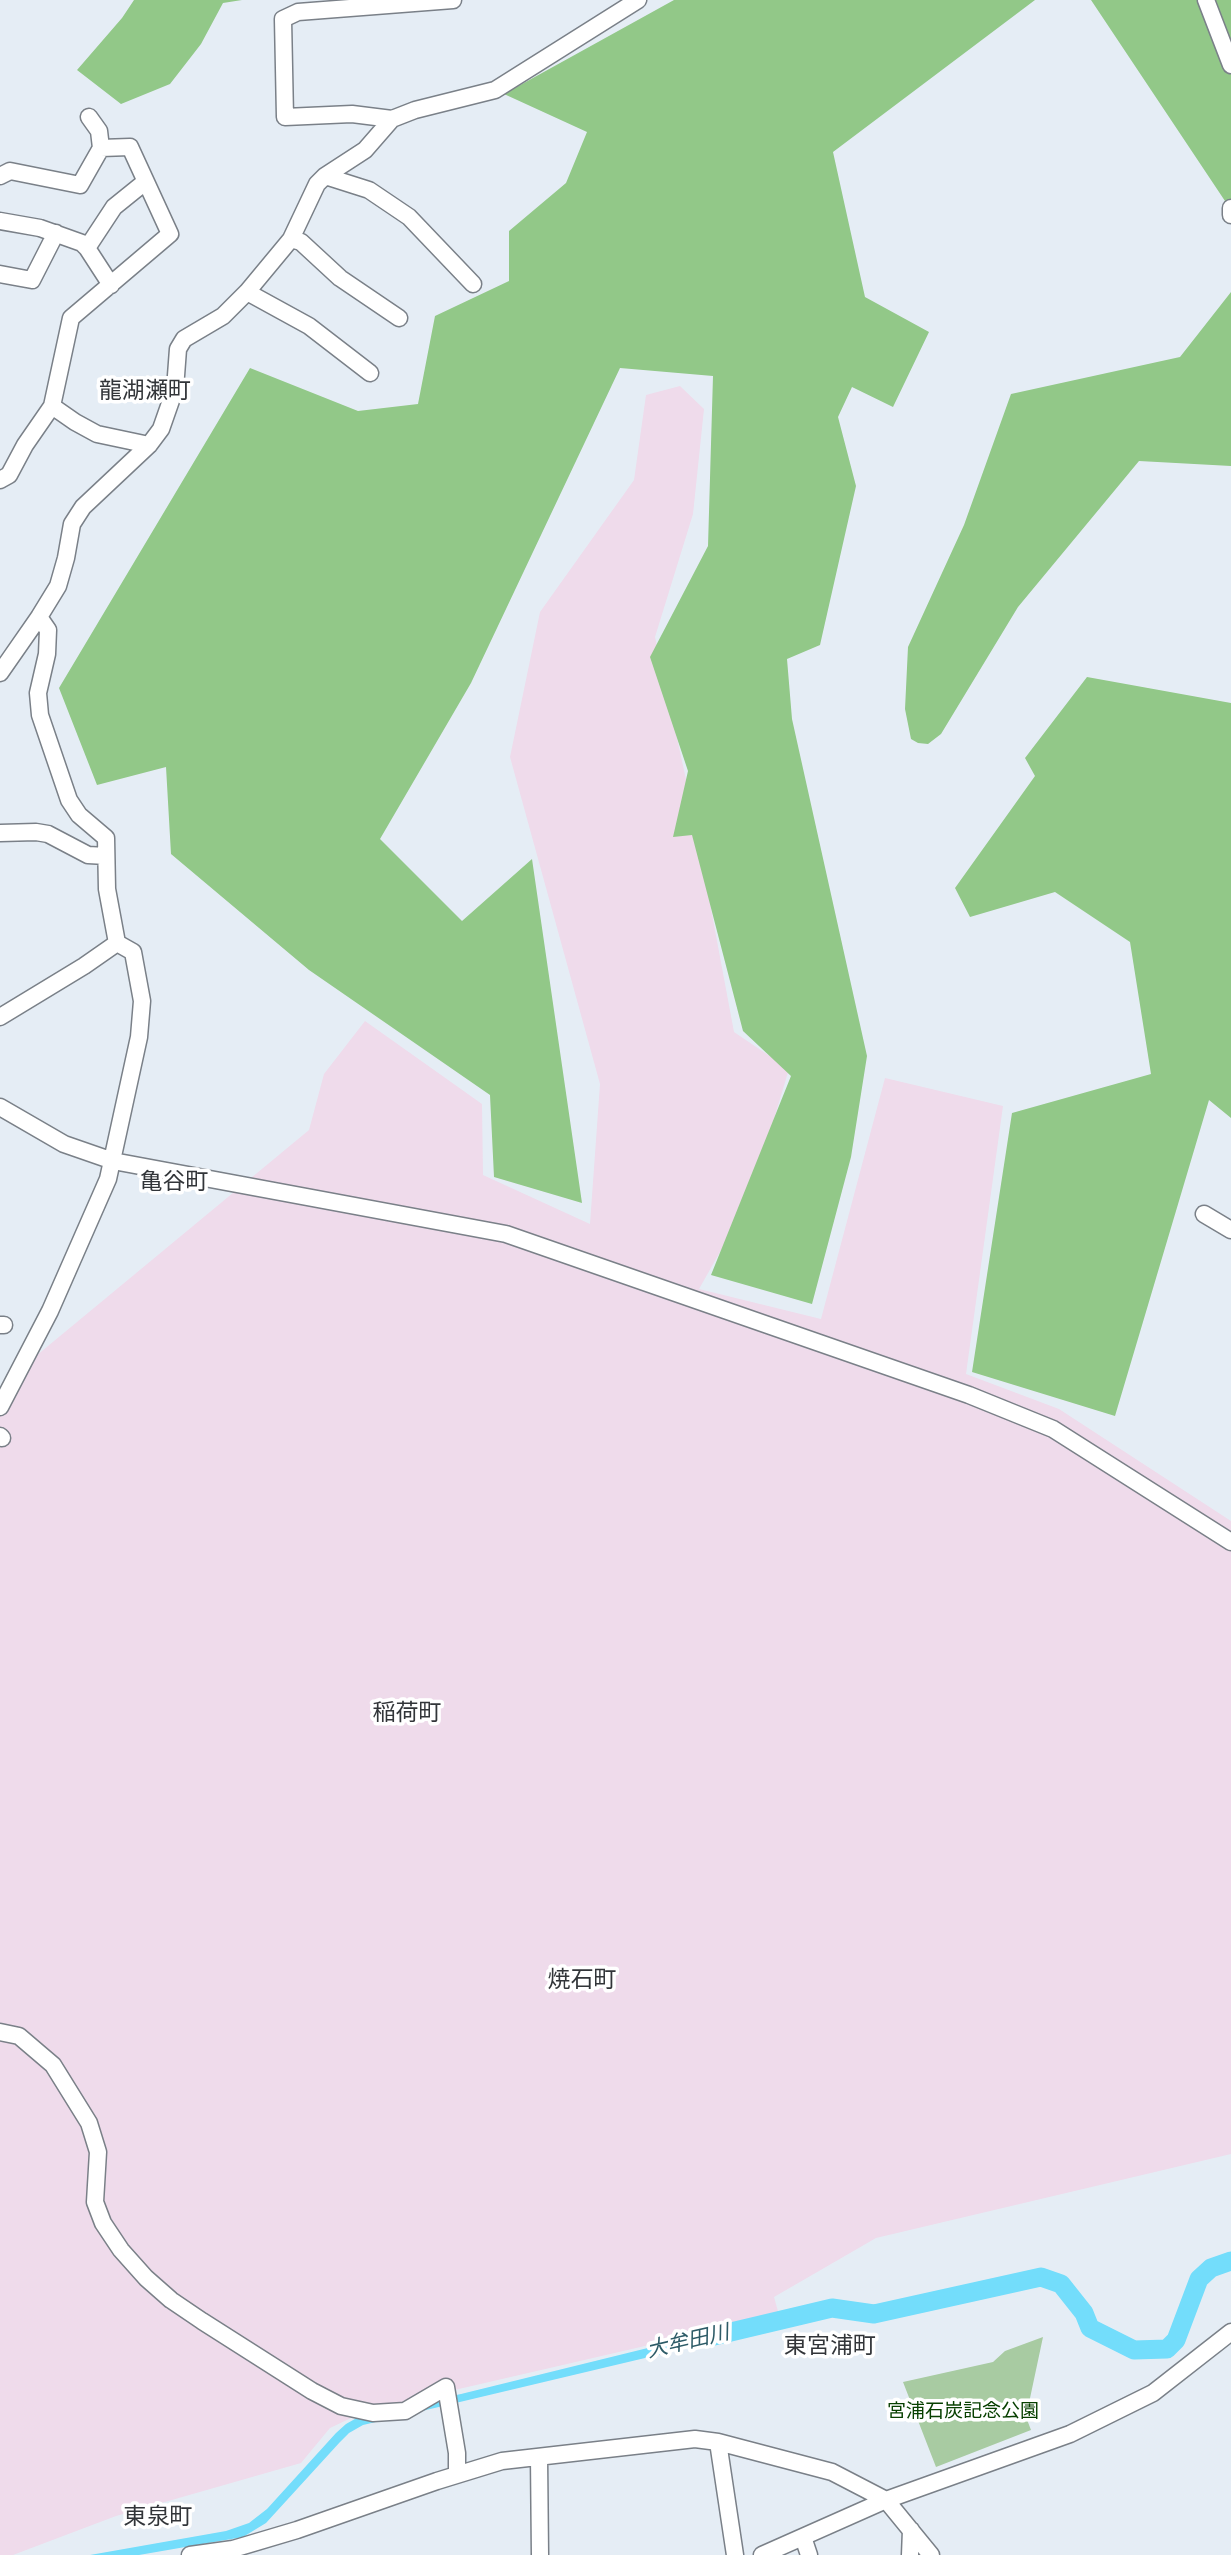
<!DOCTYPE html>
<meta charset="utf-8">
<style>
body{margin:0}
canvas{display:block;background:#e5edf5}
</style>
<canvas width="1231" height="2555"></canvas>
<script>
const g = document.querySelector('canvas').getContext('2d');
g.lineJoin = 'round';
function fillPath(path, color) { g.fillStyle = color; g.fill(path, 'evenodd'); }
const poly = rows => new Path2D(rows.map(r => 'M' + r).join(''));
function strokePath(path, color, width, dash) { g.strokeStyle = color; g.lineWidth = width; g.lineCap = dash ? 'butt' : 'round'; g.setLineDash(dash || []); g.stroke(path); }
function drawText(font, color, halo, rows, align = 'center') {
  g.font = font + ' Arial,"Noto Sans JP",sans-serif'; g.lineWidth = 7; g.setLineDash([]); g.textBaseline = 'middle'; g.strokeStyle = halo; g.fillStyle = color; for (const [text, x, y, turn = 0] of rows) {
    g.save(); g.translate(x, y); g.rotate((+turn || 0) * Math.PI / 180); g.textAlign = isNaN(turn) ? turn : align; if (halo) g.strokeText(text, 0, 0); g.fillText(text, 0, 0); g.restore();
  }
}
const industrial = poly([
 [680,386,704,409,693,514,655,637,692,807,734,1032,789,1069,750,1199,699,1289,821,1319,885,1078,1003,1106,966,1374,1059,1409,1231,1521,1231,2154,876,2238,774,2297,779,2315,368,2410,330,2428,301,2463,116,2516,13,2555,0,2555,0,1405,19,1370,309,1130,324,1074,365,1021,482,1104,483,1175,590,1224,600,1084,510,757,540,612,634,480,646,395]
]);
const green = poly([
 [1043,2337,1026,2417,1031,2430,936,2467,903,2382,993,2362,1005,2351]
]);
const forest = poly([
 [134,0,242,0,223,3,201,44,170,84,121,104,77,70,122,18],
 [674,0,1035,0,833,152,865,297,929,332,893,407,852,387,838,417,856,486,820,645,787,659,792,719,867,1056,851,1157,812,1304,711,1275,791,1076,743,1031,692,835,673,837,688,771,650,657,708,546,713,376,620,368,471,683,380,839,462,921,532,859,582,1203,494,1177,490,1095,309,970,171,854,166,767,97,785,59,688,250,368,358,411,418,404,435,316,509,281,509,231,566,183,587,132,504,94],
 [1091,0,1231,0,1231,210],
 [1231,292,1231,466,1139,461,1018,607,941,734,928,744,918,743,911,739,905,709,908,647,964,525,1011,394,1180,357],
 [1087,677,1231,703,1231,1118,1209,1100,1115,1416,972,1372,1012,1113,1151,1074,1130,942,1055,892,970,917,955,888,1035,776,1025,758]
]);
const water = poly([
 [729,2328,746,2334,363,2425,349,2433,340,2442,266,2523,243,2537,139,2555,90,2555,226,2531,249,2523,267,2509,336,2433,346,2424,362,2415,461,2394]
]);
const river = poly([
 [714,2336,832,2308,874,2314,1041,2277,1061,2284,1084,2313,1090,2328,1134,2350,1167,2349,1176,2340,1199,2279,1211,2268,1231,2261]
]);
const minor = poly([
 [453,0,298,12,283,19,285,117,352,114,392,119,415,110,495,90,638,0],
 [1206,0,1231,65],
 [0,176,10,171,80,185,101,148],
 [325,176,369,190,409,217,473,284],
 [1231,208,1231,215],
 [0,221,40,228,82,243,87,248,111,285],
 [291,239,301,242,340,278,399,318],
 [87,248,114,207,145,182],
 [0,274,32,280,56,233],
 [247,292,309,326,370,373],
 [52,406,75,422,97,434,149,445],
 [0,480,9,475,25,445,52,406,71,318,170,234,130,147,101,148,99,131,89,117],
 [0,673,39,617,58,586,66,558,72,524,83,507,149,445,161,429,175,389,178,349,184,339,223,316,247,292,291,239,317,184,325,176,365,150,392,119],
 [0,833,36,832,48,834,88,855,106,856],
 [0,1017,84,966,117,943],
 [0,1107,64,1144,113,1161,506,1234,969,1395,1053,1429,1231,1542],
 [1204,1214,1231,1230],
 [0,1325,4,1325],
 [0,1407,50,1311,108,1179,139,1037,142,1001,133,952,117,943,107,889,106,838,79,815,69,800,40,715,38,693,47,654,48,630,39,617],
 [0,1436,2,1438],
 [0,2032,19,2036,53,2065,89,2123,98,2152,95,2202,103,2223,121,2250,146,2278,171,2300,202,2321,312,2391,341,2406,373,2413,405,2411,446,2387,457,2453,457,2469],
 [718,2442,735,2555],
 [539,2457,540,2555],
 [803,2537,809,2555],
 [190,2555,233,2549,297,2530,437,2481,502,2461,695,2439,718,2442,832,2472,886,2500,931,2555],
 [762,2555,886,2500,1070,2434,1153,2393,1231,2332],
 [910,2555,911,2530]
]);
const parkNames = [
 ["宮浦石炭記念公園",963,2412]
];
const waterNames = [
 ["大牟田川",688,2342,-13]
];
const quarterNames = [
 ["龍湖瀬町",145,392],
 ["亀谷町",174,1183],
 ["稲荷町",407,1714],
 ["焼石町",582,1981],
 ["東宮浦町",830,2347],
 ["東泉町",158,2518]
];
fillPath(industrial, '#efdbeb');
fillPath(green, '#a8cba2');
fillPath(forest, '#92c888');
fillPath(water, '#73ddfb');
strokePath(river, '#73ddfb', 19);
strokePath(minor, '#7a8088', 19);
strokePath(minor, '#fff', 16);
drawText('19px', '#074000', '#fff', parkNames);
drawText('italic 21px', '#2d5b67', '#fff', waterNames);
drawText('23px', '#323539', '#fff', quarterNames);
</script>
